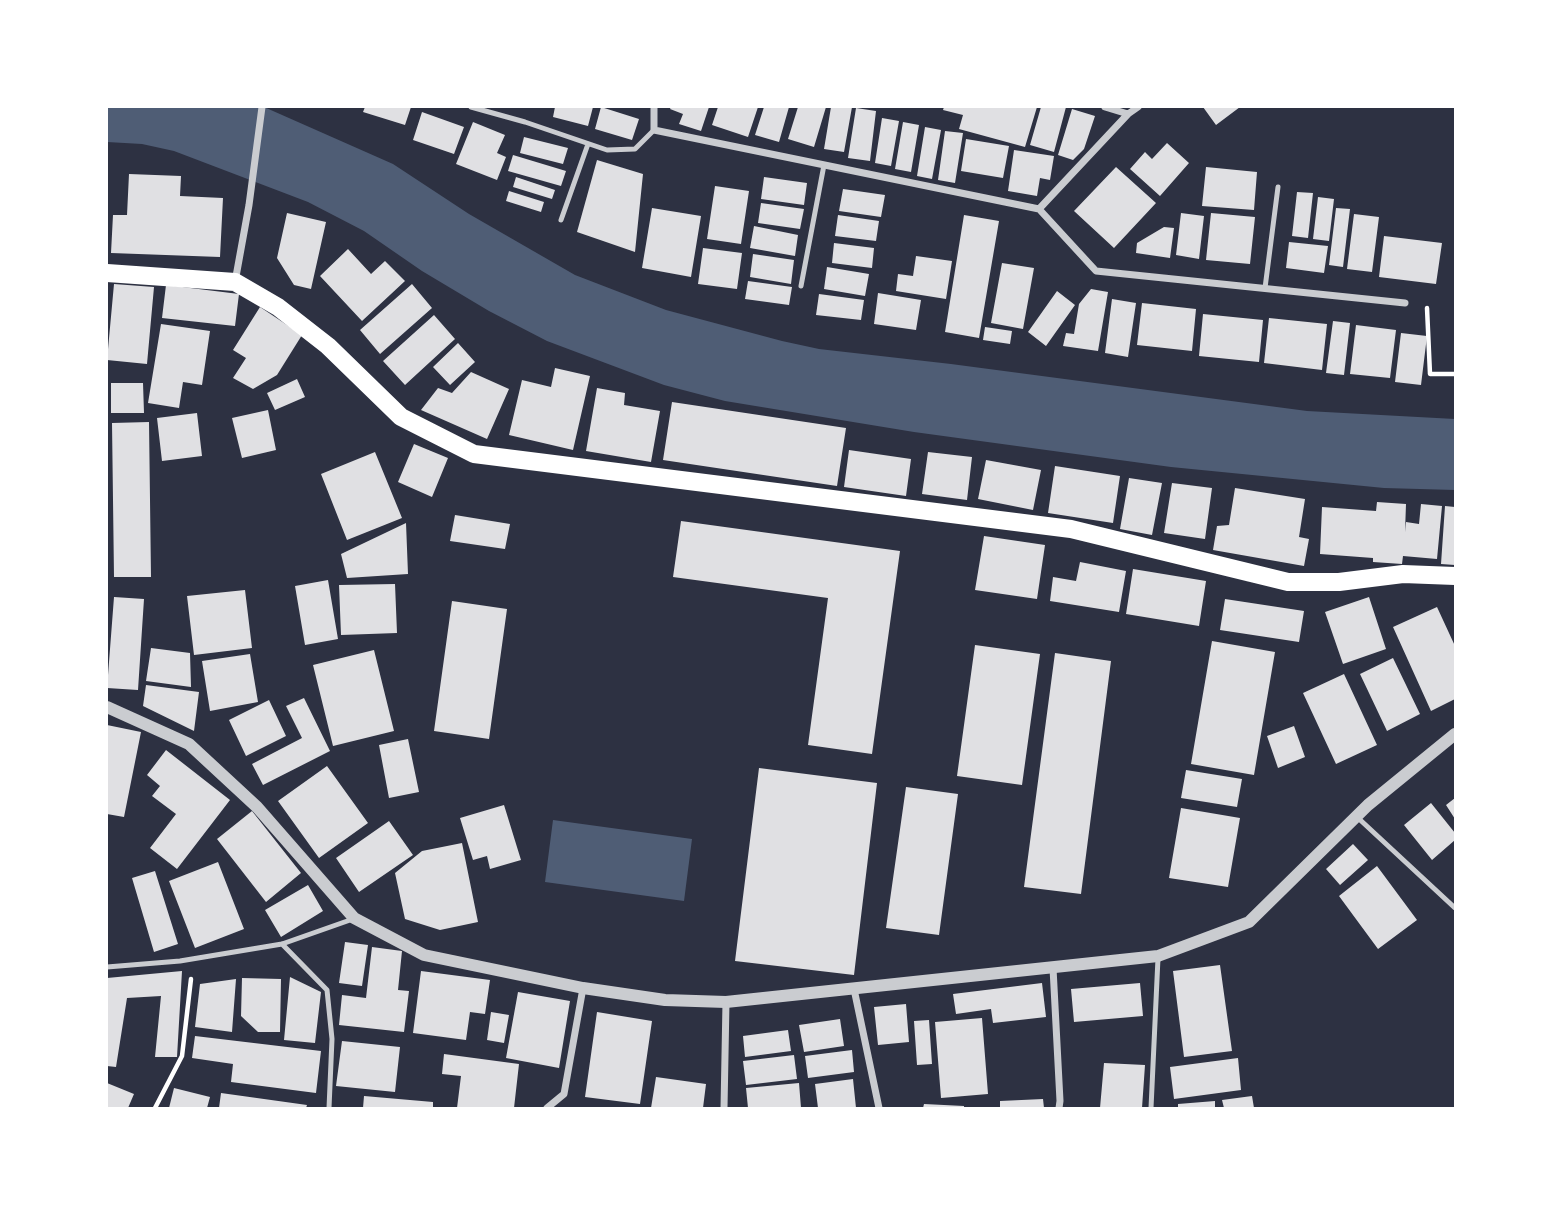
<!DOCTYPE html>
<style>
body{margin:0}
#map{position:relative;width:1562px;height:1215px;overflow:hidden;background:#2d3142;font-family:"IBM Plex Sans",sans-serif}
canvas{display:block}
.frame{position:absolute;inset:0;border:108px solid #fff;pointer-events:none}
</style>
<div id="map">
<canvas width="1562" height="1215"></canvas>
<div class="frame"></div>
</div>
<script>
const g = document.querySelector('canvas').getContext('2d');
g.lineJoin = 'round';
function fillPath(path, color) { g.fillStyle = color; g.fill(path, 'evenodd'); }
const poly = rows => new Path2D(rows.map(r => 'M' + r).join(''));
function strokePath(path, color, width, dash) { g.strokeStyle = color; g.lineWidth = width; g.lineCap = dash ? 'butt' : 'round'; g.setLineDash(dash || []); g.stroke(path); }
const water = poly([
 [107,107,264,107,393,164,469,214,575,275,666,310,782,341,819,349,951,364,1307,411,1455,419,1455,490,1384,488,1171,467,914,432,725,401,664,385,547,341,489,311,422,271,364,231,308,202,174,151,142,144,107,142],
 [553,820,692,839,684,901,545,882]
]);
const building = poly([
 [365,107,411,107,405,125,363,112],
 [555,107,593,107,588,126,553,117],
 [601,107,639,119,632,140,595,129],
 [671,107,709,107,701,131,679,124,683,114,670,109],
 [718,107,758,107,748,137,712,125],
 [764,107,789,107,779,142,755,135],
 [798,107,826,107,814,147,788,139],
 [831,107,852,107,844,152,824,149],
 [944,107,1037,107,1025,147,959,129,963,115,943,110],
 [1041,107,1066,107,1054,152,1030,145],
 [1203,107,1240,107,1216,125],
 [856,108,876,111,870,161,848,158],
 [1072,109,1095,116,1084,149,1073,160,1058,155],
 [422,112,464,127,454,154,413,140],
 [882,118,899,121,891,166,875,163],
 [473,122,505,135,497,153,506,157,497,180,456,164],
 [903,122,919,125,911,172,895,169],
 [925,127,941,130,932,179,917,176],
 [945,131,963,133,955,183,938,180],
 [524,137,568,148,563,164,520,153],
 [966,139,1009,146,1003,178,961,171],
 [1167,143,1189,163,1160,196,1130,169,1145,152,1152,159],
 [1014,150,1054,156,1050,180,1040,178,1037,196,1008,191],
 [513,155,566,171,561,186,508,171],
 [597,160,643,174,635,252,577,232],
 [1116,167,1156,203,1114,248,1074,211],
 [1206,167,1257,172,1254,210,1202,206],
 [129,174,181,176,180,196,223,198,220,257,111,253,113,215,127,215],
 [516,177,555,190,552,199,513,187],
 [764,177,807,183,804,205,761,199],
 [715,186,749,191,741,244,707,239],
 [843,189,885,195,881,217,839,211],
 [509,191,544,202,541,212,506,201],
 [1297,192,1313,193,1308,238,1292,236],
 [1318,197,1334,199,1329,241,1313,239],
 [761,203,804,209,800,229,758,223],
 [652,208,701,216,691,277,642,268],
 [1336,208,1350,209,1343,267,1329,265],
 [287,213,326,222,311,289,294,285,277,258],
 [1181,213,1204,216,1199,259,1176,255],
 [1211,213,1255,217,1250,264,1206,260],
 [1354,214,1379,217,1372,272,1347,269],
 [838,215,879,221,876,241,835,236],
 [964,215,999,221,979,338,945,332],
 [754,226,798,235,795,256,750,248],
 [1164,227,1174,228,1170,258,1136,253,1137,243],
 [1384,236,1442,243,1436,284,1379,277],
 [1289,242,1328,246,1324,273,1286,268],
 [834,243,874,248,872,268,832,263],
 [703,248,742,253,737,289,698,284],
 [348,249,371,274,385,261,405,281,362,321,320,276],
 [753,254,794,260,791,284,750,277],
 [916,256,952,261,946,299,896,291,898,274,913,276],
 [1002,263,1034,268,1023,329,991,323],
 [827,267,869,274,865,296,824,289],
 [748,281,792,287,789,305,745,299],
 [114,284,154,287,147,364,107,360],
 [412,284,432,308,380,354,360,330],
 [166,285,239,294,235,326,162,318],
 [1091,289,1108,292,1098,351,1063,346,1066,333,1074,334,1079,304],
 [1057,291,1075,305,1046,346,1028,332],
 [878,293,921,300,916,330,874,324],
 [819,294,864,300,861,320,816,315],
 [1112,299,1136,303,1128,357,1105,353],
 [1142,303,1196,309,1192,351,1137,345],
 [260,307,302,335,277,375,253,389,233,378,246,358,233,350],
 [1203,314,1263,320,1259,362,1199,356],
 [434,315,455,339,405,385,383,361],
 [1269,318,1327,324,1322,370,1264,363],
 [1333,321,1350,323,1344,375,1326,373],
 [161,324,210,331,202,385,183,382,179,408,148,403],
 [1356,325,1396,330,1390,378,1350,374],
 [985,327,1012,331,1010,344,983,340],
 [1401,333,1427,336,1421,385,1395,382],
 [458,343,475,362,450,385,433,367],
 [555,368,590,376,573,450,509,435,522,380,551,387],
 [471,372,509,389,487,439,421,410,438,388,452,393],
 [297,379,305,397,275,410,267,393],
 [111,383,143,383,144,413,111,413],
 [597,388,625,393,624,405,660,411,651,462,586,451],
 [672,402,846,428,837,486,663,460],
 [268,410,276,450,242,458,232,418],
 [197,413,202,456,162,461,157,418],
 [149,422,151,577,114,577,112,423],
 [414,444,448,458,432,497,398,482],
 [849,450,911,459,906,496,844,487],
 [375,452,402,518,347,540,321,474],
 [928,452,972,457,967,500,922,494],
 [986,460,1041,470,1033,510,978,499],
 [1055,466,1120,476,1113,523,1048,513],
 [1129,478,1162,483,1152,535,1120,529],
 [1172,483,1212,488,1205,539,1164,533],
 [1235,488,1305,499,1299,537,1309,539,1304,566,1213,550,1217,526,1229,525],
 [1377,502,1406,504,1405,532,1406,522,1419,524,1421,504,1442,506,1437,559,1403,556,1402,564,1373,562,1373,558,1320,554,1322,507,1376,511],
 [1445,506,1455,507,1455,565,1441,564],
 [455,515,510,524,505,549,450,541],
 [681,521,900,551,872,754,808,745,828,598,673,577],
 [406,523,408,574,347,578,341,554],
 [984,536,1045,545,1037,599,975,590],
 [1080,562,1126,571,1119,612,1050,601,1053,577,1076,581],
 [1133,569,1206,581,1199,626,1126,614],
 [328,580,338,639,305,645,295,586],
 [395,584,397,633,341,635,339,585],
 [245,590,252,648,194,655,187,596],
 [114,597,144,599,138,690,107,688],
 [1369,597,1386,649,1343,664,1325,612],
 [1225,599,1304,611,1299,642,1220,630],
 [452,601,507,609,489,739,434,731],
 [1437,607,1455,646,1455,699,1431,711,1393,627],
 [1212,641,1275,652,1254,775,1191,764],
 [975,645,1040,654,1022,785,957,776],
 [151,648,190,653,191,687,146,681],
 [374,650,394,731,333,746,313,665],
 [1055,653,1111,661,1081,894,1024,887],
 [250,654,258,702,210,711,202,661],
 [1393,658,1420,714,1387,731,1360,674],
 [1344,674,1377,745,1336,764,1303,693],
 [146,685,199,692,194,731,143,706],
 [304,698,330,751,263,785,252,764,302,738,286,706],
 [269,700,286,736,246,756,229,720],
 [107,725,141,732,124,817,107,814],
 [1294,726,1305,757,1278,768,1267,736],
 [408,739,419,792,389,798,379,745],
 [166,750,230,800,177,869,150,848,176,814,152,796,160,786,147,775],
 [327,766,368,823,319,858,278,801],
 [759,768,877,783,854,975,735,961],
 [1186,770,1242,779,1237,807,1181,798],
 [906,787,958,794,939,935,886,928],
 [1455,798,1455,819,1446,805],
 [1431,803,1455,833,1455,840,1432,860,1404,825],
 [504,805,521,860,490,869,487,856,473,860,460,818],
 [1181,808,1240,818,1228,887,1169,878],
 [252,811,301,873,266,902,217,839],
 [389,821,413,855,359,892,336,858],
 [462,843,478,922,440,930,405,919,395,873,422,851],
 [1353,844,1368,860,1340,885,1326,869],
 [218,862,244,929,195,948,169,881],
 [1377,866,1417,920,1378,949,1339,896],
 [155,871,178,944,154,952,132,878],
 [308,885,323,911,281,937,265,910],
 [345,942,368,945,362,986,339,983],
 [372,947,402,951,398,990,409,991,404,1032,339,1025,342,995,366,998],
 [1220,965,1232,1051,1184,1057,1173,971],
 [182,971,177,1057,155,1057,161,996,127,998,116,1067,107,1066,107,978],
 [421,971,490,980,485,1014,470,1012,466,1040,413,1033],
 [290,977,321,992,315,1043,284,1040],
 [242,978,281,979,280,1032,258,1032,241,1016],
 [236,979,232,1032,195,1027,200,984],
 [1042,983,1046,1017,993,1023,991,1009,956,1014,953,994],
 [1140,983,1143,1016,1074,1022,1071,989],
 [518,992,570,1001,559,1068,506,1058],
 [906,1004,909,1042,878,1045,874,1007],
 [491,1012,509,1015,504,1043,487,1040],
 [597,1012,652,1021,640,1104,585,1097],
 [982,1018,988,1094,941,1098,935,1022],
 [840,1019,844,1046,804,1052,799,1025],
 [929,1020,932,1064,917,1065,914,1021],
 [788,1030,791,1051,745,1057,743,1036],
 [195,1036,321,1051,316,1093,231,1082,233,1064,192,1058],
 [342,1041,400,1047,395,1092,336,1086],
 [852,1050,854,1072,808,1078,805,1056],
 [444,1054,519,1064,514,1108,457,1108,461,1076,442,1074],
 [794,1055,797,1079,746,1085,743,1061],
 [1238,1058,1241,1090,1174,1099,1170,1067],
 [1104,1063,1145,1065,1142,1108,1100,1108],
 [656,1077,706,1084,703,1108,651,1108],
 [853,1079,856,1108,818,1108,815,1084],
 [107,1083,134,1094,128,1108,107,1108],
 [799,1083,801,1108,748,1108,746,1088],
 [174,1088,210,1097,207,1108,169,1108],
 [221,1093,307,1105,306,1108,219,1108],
 [364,1096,433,1102,433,1108,363,1108],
 [1252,1096,1254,1108,1224,1108,1222,1100],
 [1043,1099,1044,1108,1000,1108,1000,1101],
 [1215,1101,1215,1108,1178,1108,1178,1104],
 [924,1104,964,1106,964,1108,923,1108]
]);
const path = poly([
 [1427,308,1430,374,1455,374],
 [155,1108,182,1056,191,979]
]);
const service = poly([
 [471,107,525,122,607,150,635,149,654,130],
 [561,220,588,144],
 [801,286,824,165],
 [1265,288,1278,187],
 [1357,817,1455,908],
 [282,944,327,990,332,1039,329,1108],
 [107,967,180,961,282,944,353,919],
 [1151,1108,1158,958]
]);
const minor = poly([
 [654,107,654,130,1039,209,1096,271,1405,303],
 [1105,107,1128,114,1138,107],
 [1039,209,1128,114],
 [235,282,249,205,262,107],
 [1053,968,1060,1101,1059,1108],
 [854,989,879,1108],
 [547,1108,564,1094,583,988],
 [724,1108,726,1002]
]);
const tertiary = poly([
 [107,707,189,744,257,807,354,918,424,955,583,988,665,1000,726,1002,1158,956,1249,922,1368,805,1455,734]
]);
const primary = poly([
 [107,273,235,282,278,307,328,346,401,417,474,454,1071,529,1288,582,1339,582,1403,574,1455,576]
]);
fillPath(water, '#4f5d75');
fillPath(building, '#e0e0e3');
strokePath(path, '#fff', 4.5);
strokePath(service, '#caccd0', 5);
strokePath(minor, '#caccd0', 7);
strokePath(tertiary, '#caccd0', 12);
strokePath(primary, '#fff', 18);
</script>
